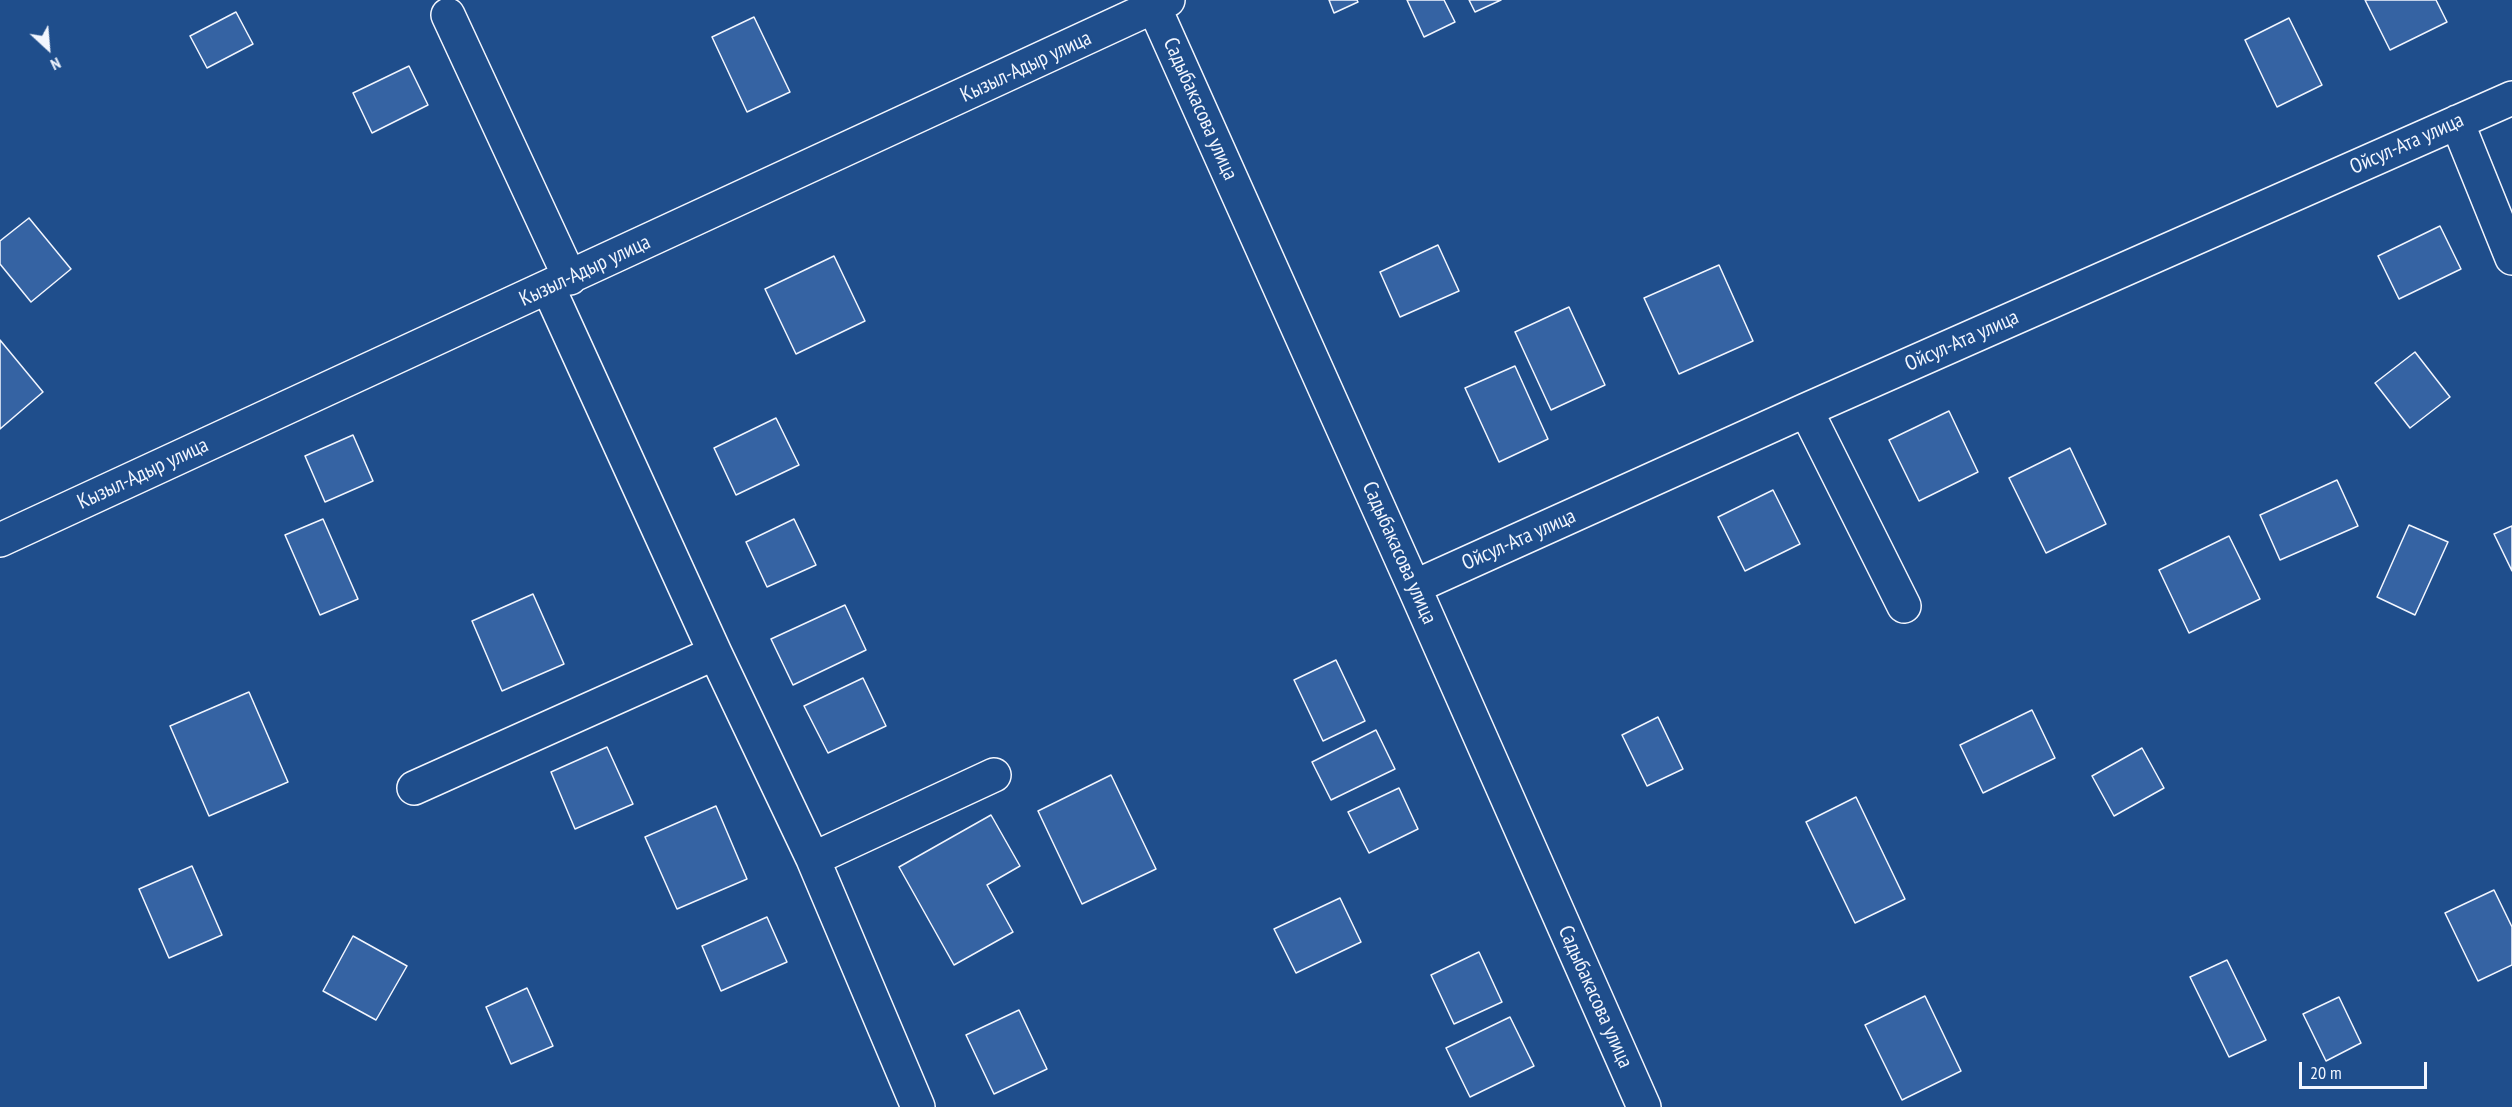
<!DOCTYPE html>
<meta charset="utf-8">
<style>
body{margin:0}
#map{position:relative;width:2512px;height:1107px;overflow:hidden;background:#1f4e8c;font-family:"PT Sans Narrow",sans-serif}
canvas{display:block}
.north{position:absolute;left:18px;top:18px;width:60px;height:60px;-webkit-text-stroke:4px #1f4e8c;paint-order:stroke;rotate:154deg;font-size:16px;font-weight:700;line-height:24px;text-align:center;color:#f2f6ff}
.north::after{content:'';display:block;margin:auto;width:21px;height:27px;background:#f2f6ff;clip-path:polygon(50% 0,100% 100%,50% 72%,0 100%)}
.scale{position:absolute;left:2299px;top:1062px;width:128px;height:27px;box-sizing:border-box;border:3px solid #f2f6ff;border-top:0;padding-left:8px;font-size:18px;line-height:21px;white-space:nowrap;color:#f2f6ff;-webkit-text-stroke:4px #1f4e8c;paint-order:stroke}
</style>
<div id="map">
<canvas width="2512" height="1107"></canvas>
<div class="north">N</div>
<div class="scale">20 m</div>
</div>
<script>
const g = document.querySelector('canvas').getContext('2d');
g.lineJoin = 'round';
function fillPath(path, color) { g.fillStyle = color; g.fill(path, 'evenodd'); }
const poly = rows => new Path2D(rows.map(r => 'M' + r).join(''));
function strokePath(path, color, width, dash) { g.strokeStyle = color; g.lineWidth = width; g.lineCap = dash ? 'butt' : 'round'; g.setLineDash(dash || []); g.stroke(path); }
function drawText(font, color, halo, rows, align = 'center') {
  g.font = font + ' "PT Sans Narrow",sans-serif'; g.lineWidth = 4.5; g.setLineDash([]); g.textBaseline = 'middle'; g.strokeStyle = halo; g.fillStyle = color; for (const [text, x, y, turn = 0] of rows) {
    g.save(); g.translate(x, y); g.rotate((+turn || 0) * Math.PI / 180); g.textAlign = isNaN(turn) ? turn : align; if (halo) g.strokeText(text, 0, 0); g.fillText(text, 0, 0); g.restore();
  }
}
const building = poly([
 [1329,0,1357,0,1358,2,1334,13,1329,0],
 [1407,0,1444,0,1455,22,1424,37,1407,0],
 [1469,0,1501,0,1475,12,1469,0],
 [2365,0,2436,0,2447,22,2390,50,2365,0],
 [236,12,253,44,207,68,190,36,236,12],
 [754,17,790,92,747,112,712,37,754,17],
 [2289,18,2322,85,2277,107,2245,40,2289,18],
 [409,66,428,105,372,133,353,93,409,66],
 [29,218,71,269,31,302,0,264,0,241,29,218],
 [2440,226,2461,269,2399,299,2378,256,2440,226],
 [1438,245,1459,291,1400,317,1380,272,1438,245],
 [834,256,865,321,796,354,765,289,834,256],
 [1719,265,1753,341,1679,374,1644,298,1719,265],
 [1569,307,1605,385,1551,410,1515,332,1569,307],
 [0,340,43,392,0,429,0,340],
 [2415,352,2450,397,2410,428,2375,383,2415,352],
 [1515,366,1548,439,1499,462,1465,388,1515,366],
 [1949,411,1978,472,1919,501,1889,440,1949,411],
 [776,418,799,465,736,495,714,448,776,418],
 [353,435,373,481,325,502,305,456,353,435],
 [2070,448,2106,524,2046,553,2009,478,2070,448],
 [2337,480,2358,526,2280,560,2260,515,2337,480],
 [1773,490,1800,544,1745,571,1718,517,1773,490],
 [323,519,358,599,320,615,285,535,323,519],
 [794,519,816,565,767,587,746,542,794,519],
 [2409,525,2448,542,2415,615,2377,597,2409,525],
 [2512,526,2512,571,2494,534,2512,526],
 [2229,536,2260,599,2189,633,2159,570,2229,536],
 [533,594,564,664,502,691,472,621,533,594],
 [845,605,866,650,793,685,771,639,845,605],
 [1336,660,1365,721,1323,741,1294,680,1336,660],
 [863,678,886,726,828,753,804,706,863,678],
 [249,692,288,782,209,816,170,726,249,692],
 [2032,710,2055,758,1983,793,1960,745,2032,710],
 [1658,717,1683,769,1647,786,1622,735,1658,717],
 [1376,730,1395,769,1331,800,1312,762,1376,730],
 [607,747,633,804,575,829,551,772,607,747],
 [2142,748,2164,788,2114,816,2092,776,2142,748],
 [1111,775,1156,869,1082,904,1038,811,1111,775],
 [1399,788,1418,829,1369,853,1348,812,1399,788],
 [1856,797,1905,899,1855,923,1806,822,1856,797],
 [716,806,747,879,677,909,645,837,716,806],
 [991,815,1020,866,987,885,1013,932,954,965,899,867,991,815],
 [192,866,222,935,169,958,139,889,192,866],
 [2494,890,2512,927,2512,965,2478,981,2445,913,2494,890],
 [1340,898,1361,942,1296,973,1274,929,1340,898],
 [767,917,787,962,721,991,702,946,767,917],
 [353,936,407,966,376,1020,323,991,353,936],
 [1479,952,1502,1002,1454,1024,1431,975,1479,952],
 [2227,960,2266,1040,2229,1057,2190,977,2227,960],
 [527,988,553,1046,511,1064,486,1007,527,988],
 [1925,996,1961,1071,1902,1100,1865,1025,1925,996],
 [2339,997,2361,1043,2326,1061,2303,1014,2339,997],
 [1019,1010,1047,1069,994,1094,966,1035,1019,1010],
 [1510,1017,1534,1066,1470,1097,1446,1048,1510,1017]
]);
const street = poly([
 [1151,0,1414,587,1644,1107],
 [448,15,570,278],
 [2457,122,2512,258],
 [548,287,715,653,813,859,918,1107],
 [1806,410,1904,606],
 [0,540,1168,0],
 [1414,587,1806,410,2512,98],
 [414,788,715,653],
 [813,859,994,775]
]);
const streetNames = [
 ["Кызыл-Адыр улица",1026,67,-25],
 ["Садыбакасова улица",1200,109,66],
 ["Ойсул-Ата улица",2407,144,-24],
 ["Кызыл-Адыр улица",585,271,-25],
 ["Ойсул-Ата улица",1962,341,-24],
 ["Кызыл-Адыр улица",143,474,-25],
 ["Ойсул-Ата улица",1519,540,-24],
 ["Садыбакасова улица",1399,553,66],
 ["Садыбакасова улица",1595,997,66]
];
fillPath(building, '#3563a3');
strokePath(building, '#f2f6ff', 1.5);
strokePath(street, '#f2f6ff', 36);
strokePath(street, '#1f4e8c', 33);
drawText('21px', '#f2f6ff', '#1f4e8c', streetNames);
</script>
